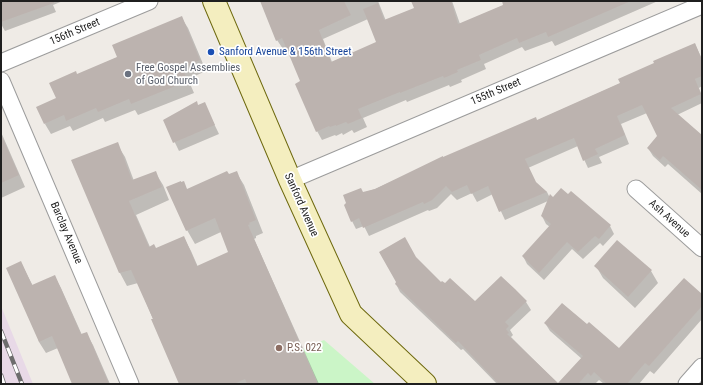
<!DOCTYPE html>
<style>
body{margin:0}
#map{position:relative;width:703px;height:385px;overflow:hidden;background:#efebe6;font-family:"Roboto Condensed",sans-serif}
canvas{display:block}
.frame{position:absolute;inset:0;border:2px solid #1f1f1f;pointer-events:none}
</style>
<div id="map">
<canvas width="703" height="385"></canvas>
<div class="frame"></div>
</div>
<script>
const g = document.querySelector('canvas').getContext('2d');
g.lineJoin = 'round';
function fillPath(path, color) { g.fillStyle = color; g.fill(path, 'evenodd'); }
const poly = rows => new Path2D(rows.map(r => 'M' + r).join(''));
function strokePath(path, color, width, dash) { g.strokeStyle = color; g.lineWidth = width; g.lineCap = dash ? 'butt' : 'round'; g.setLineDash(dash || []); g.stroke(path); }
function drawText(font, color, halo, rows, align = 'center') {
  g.font = font + ' "Roboto Condensed",sans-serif'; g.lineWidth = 3.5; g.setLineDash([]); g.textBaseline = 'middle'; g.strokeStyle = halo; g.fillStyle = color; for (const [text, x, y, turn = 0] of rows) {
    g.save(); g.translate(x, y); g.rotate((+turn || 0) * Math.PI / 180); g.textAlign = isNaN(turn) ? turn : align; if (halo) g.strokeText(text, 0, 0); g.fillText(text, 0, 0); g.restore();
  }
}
const industrial = poly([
 [1,306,33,384,1,384]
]);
const park = poly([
 [324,340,375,384,318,384,303,349]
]);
const shadow = poly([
 [1,1,63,1,53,5,56,12,5,31,1,24],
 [261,1,378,1,386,21,416,8,412,1,452,1,460,24,504,5,504,1,658,1,555,46,552,41,525,51,522,47,484,64,486,69,461,80,462,82,450,87,449,85,407,102,406,100,363,118,367,127,354,133,352,130,343,135,342,133,336,136,335,135,322,140,317,131,301,82,287,47,283,49,277,40],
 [368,19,377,43,332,62,323,39],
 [181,17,188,28,206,71,188,79,194,93,138,115,135,110,105,122,103,118,73,131,70,126,51,134,45,124,57,98,77,75,118,57],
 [695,44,702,59,702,86,699,88,702,96,702,103,677,115,702,136,702,194,668,164,665,167,653,156,648,148,659,136,647,113,621,124,629,144,599,157,602,163,588,168,578,146,528,168,536,183,547,192,550,198,610,226,614,234,603,246,600,243,583,259,572,249,544,280,527,264,523,256,550,227,546,224,542,216,548,201,505,220,493,194,477,202,472,193,457,200,451,194,437,208,429,211,428,210,369,236,364,226,356,229,352,221,363,193,375,189,443,158,536,121,621,83],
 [204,103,219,134,179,151,164,120],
 [1,132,25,187,1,198],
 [117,144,125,157,134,181,155,172,163,185,169,200,136,215,150,247,156,249,184,238,191,251,198,267,230,253,221,232,195,244,187,230,183,182,187,190,236,172,244,185,263,233,256,236,256,238,254,239,319,384,180,384,138,283,127,286,120,273,72,161],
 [416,258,441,283,475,302,526,302,531,310,510,330,513,335,511,337,558,384,497,384,463,349,461,350,400,292,396,284],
 [21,263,33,286,55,277,61,288,82,335,86,333,93,345,110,384,73,384,58,348,46,353,39,342],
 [596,266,651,271,658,283,635,308,603,278],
 [702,296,702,319,654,374,650,371,639,384,604,384,599,380,595,384,559,384,582,359,550,331,545,323,587,325,619,349]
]);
const building = poly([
 [1,1,54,1,54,3,1,22],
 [260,1,344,1,351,15,319,30,331,62,376,42,363,9,378,3,384,20,414,8,411,1,451,1,458,24,503,5,502,1,631,1,548,37,546,32,519,43,517,38,479,55,481,60,457,70,458,72,444,78,443,76,400,93,400,92,358,109,362,118,348,124,346,122,336,126,336,125,330,127,329,126,316,132,295,84,300,81,282,38,276,41],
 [182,16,200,60,182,68,188,81,131,104,129,99,98,112,96,108,66,121,64,115,44,124,36,107,56,98,49,83,76,71,77,74,117,57,112,45],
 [695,43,702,60,702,76,695,79,701,94,671,108,702,135,702,190,663,156,660,160,647,148,657,136,642,105,617,116,625,135,595,149,598,154,583,161,574,138,525,159,536,182,547,192,499,212,488,186,471,194,467,185,452,192,446,186,432,200,424,204,423,202,363,228,359,218,351,222,344,205,346,203,343,195,361,188,363,192,375,189,443,156,443,157,536,117,537,120,620,83,618,79,654,63,653,61],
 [197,101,198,105,205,102,215,125,173,143,163,120],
 [1,134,19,175,1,183],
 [118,142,132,180,156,171,162,187,129,201,149,247,154,244,156,248,184,236,197,266,228,252,215,218,186,231,166,187,181,181,181,182,184,181,187,189,227,171,229,174,237,171,256,220,249,223,250,224,248,225,318,384,247,384,245,379,234,384,179,384,151,319,153,319,131,270,119,273,71,160],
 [561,188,568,194,571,191,611,225,599,239,595,236,578,252,567,242,539,273,522,256,551,224,541,216,550,194,553,197],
 [405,237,416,257,441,282,442,281,445,283,450,278,475,301,501,276,515,289,527,301,505,322,509,326,506,329,509,333,507,334,558,383,583,356,544,323,562,303,587,324,589,322,619,348,684,278,702,294,702,306,649,366,645,363,627,384,607,384,594,372,591,376,588,373,578,384,499,384,458,341,456,343,395,284,396,282,379,252],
 [617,240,652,270,628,297,594,266],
 [21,261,32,285,55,275,81,334,87,332,109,384,72,384,52,336,39,342,6,268]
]);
const street = poly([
 [1,63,149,1],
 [1,81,130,384],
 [290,180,702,5],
 [636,189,702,248],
 [687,384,702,367]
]);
const secondary = poly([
 [214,1,290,180,351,314,425,384]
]);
const rail = poly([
 [1,331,22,384],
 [1,375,4,384]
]);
const markers = [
 [211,52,4,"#1a4fb4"],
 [128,74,4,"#6b7280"],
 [279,348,4,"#8d6e63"]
];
const streetNames = [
 ["156th Street",75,32,-23],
 ["155th Street",496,92,-23],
 ["Sanford Avenue",301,205,66],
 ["Ash Avenue",669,219,42],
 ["Barclay Avenue",66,233,67]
];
const transitNames = [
 ["Sanford Avenue & 156th Street",219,52]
];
const worshipNames = [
 ["Free Gospel Assemblies",136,68],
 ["of God Church",136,81]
];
const educationNames = [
 ["P.S. 022",287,348]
];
fillPath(industrial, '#e8d9e7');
fillPath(park, '#cbf5c7');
fillPath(shadow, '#0003');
fillPath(building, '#bcb3af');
strokePath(street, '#9c9c9c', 19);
strokePath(secondary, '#6e690e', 24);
strokePath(street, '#fff', 17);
strokePath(secondary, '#f4eebf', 22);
strokePath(rail, '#6d6d6d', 4.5);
strokePath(rail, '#fff', 3, [9]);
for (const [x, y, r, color] of markers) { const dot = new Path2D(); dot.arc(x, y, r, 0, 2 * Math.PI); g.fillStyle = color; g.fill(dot); strokePath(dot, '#fff', 1.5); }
drawText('11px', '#1f1f1f', '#fff', streetNames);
drawText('11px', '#164399', '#fff', transitNames, 'left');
drawText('11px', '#5b616d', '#fff', worshipNames, 'left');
drawText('11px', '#785e54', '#fff', educationNames, 'left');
</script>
